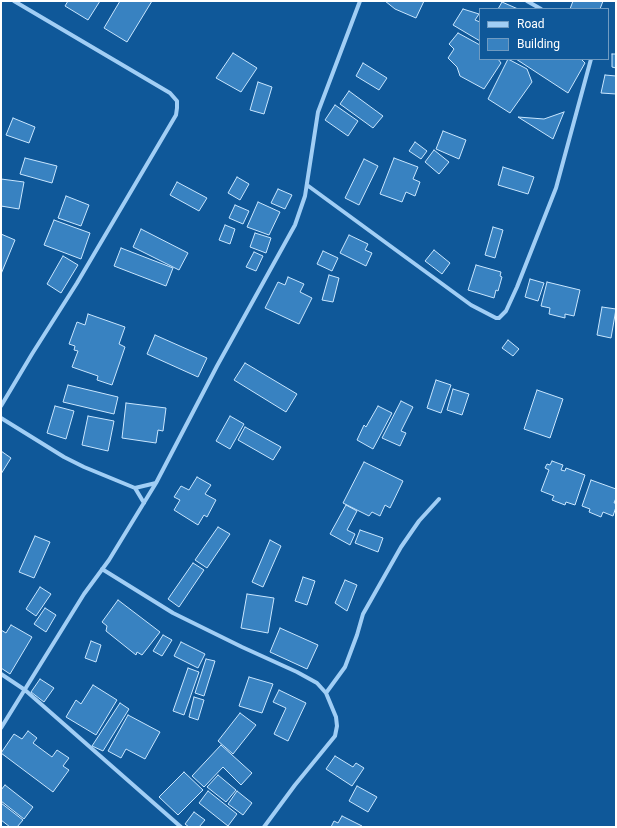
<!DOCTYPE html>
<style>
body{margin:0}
#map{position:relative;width:617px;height:828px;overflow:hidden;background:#0f5899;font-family:Roboto,sans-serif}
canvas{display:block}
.frame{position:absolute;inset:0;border:2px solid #fff;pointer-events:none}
.legend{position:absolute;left:479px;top:8px;width:130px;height:52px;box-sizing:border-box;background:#0f5899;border:1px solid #6f9bc2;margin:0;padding:5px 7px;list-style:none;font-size:12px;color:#fff}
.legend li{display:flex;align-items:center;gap:8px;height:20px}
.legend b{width:20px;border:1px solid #6f9bc2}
</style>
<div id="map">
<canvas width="617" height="828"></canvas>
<div class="frame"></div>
<ul class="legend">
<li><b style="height:5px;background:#a1cef5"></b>Road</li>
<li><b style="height:11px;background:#3882c1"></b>Building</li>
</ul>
</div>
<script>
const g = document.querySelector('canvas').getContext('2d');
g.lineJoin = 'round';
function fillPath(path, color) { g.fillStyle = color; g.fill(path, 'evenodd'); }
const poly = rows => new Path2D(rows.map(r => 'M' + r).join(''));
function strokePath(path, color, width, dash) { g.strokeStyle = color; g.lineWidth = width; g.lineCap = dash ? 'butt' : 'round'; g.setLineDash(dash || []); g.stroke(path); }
const building = poly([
 [68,1,100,1,88,20,65,6,68,1],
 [120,1,152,1,127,42,104,28,120,1],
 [385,1,424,1,416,18,395,9,385,1],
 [573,1,603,1,600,9,570,9,573,1],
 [502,2,518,9,498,9,502,2],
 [463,9,479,14,475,20,480,22,480,41,453,25,463,9],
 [458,33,480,45,480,59,498,59,501,63,484,89,460,76,457,67,448,58,454,49,449,44,458,33],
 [233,53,257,68,241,92,216,78,233,53],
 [612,54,616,54,616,68,612,67,612,54],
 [508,59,527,69,532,82,510,113,488,99,508,59],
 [516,59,581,59,585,63,568,93,516,59],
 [363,63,387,78,379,90,356,76,363,63],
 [605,75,616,76,616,94,601,93,605,75],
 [258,82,272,87,264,114,250,110,258,82],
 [349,91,383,116,373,128,340,104,349,91],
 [335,105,358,121,348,136,325,120,335,105],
 [564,112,553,139,518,117,544,119,564,112],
 [13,118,35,127,29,143,6,135,13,118],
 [443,131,466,140,459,159,436,149,443,131],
 [415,142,427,151,421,159,409,151,415,142],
 [434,150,449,162,439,174,425,162,434,150],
 [25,158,57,166,52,183,20,174,25,158],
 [394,158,418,167,413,179,420,182,415,196,406,192,402,202,380,194,394,158],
 [364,159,378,166,359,205,345,198,364,159],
 [503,167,534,177,528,194,498,185,503,167],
 [237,177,249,184,240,200,228,193,237,177],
 [1,179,24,182,19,209,1,206,1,179],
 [177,182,207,198,199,211,170,195,177,182],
 [278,189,292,195,285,209,271,203,278,189],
 [66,196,89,205,81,226,58,218,66,196],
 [258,202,280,212,269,235,247,227,258,202],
 [235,205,249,211,243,224,229,218,235,205],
 [54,220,90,233,81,259,44,245,54,220],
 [225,225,235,229,230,244,219,240,225,225],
 [493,227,503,230,495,258,485,255,493,227],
 [141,229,188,253,179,270,133,247,141,229],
 [255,233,271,238,266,253,250,247,255,233],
 [1,234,15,240,1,274,1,234],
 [349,235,368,244,365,250,372,253,366,266,340,253,349,235],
 [121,248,173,268,166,286,114,266,121,248],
 [434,250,450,263,442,274,425,261,434,250],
 [323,251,338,258,332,271,317,264,323,251],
 [254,252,263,256,256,271,246,267,254,252],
 [63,256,78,265,61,293,47,284,63,256],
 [476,265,501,272,500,276,502,277,498,291,496,290,494,298,468,290,476,265],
 [329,275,339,278,333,302,322,300,329,275],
 [288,277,304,284,300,292,312,298,299,324,265,308,278,282,285,285,288,277],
 [530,279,544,283,538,301,525,297,530,279],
 [547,282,580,290,574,316,565,314,565,318,549,314,550,308,541,306,547,282],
 [602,307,616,309,611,338,597,335,602,307],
 [88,314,125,327,119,344,125,347,112,385,97,380,98,376,72,367,78,351,74,350,75,346,69,344,77,322,85,325,88,314],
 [155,335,207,358,198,377,147,354,155,335],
 [508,340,519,349,513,356,502,348,508,340],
 [245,363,297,394,286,412,234,380,245,363],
 [436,380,451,385,441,413,427,408,436,380],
 [68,385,118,397,114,414,63,402,68,385],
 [453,389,469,394,462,415,447,410,453,389],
 [537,390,563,399,550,438,524,429,537,390],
 [401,401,413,407,401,431,406,433,400,446,382,438,401,401],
 [126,403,166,408,163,431,158,430,156,443,122,438,126,403],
 [55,406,74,411,66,439,47,433,55,406],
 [378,406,392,413,373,449,357,440,364,425,366,427,378,406],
 [88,416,114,421,108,451,82,445,88,416],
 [230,416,244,424,230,449,216,441,230,416],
 [245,427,281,447,273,460,238,440,245,427],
 [1,451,11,458,1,474,1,451],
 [552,461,563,465,561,470,565,471,566,468,585,475,575,505,566,502,565,505,552,500,554,496,541,491,549,470,545,468,547,464,550,465,552,461],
 [364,462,403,481,390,508,385,505,380,516,372,512,369,516,343,503,364,462],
 [197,477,211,485,205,494,216,500,207,517,204,515,198,525,174,510,180,500,174,497,181,486,189,490,197,477],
 [591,480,616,489,616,498,614,503,616,503,616,507,613,516,603,512,601,517,589,512,590,509,582,506,591,480],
 [346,505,357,511,347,530,355,534,350,545,330,534,346,505],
 [218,527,230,534,207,568,195,560,218,527],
 [360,530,383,538,378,552,355,543,360,530],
 [35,536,50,542,34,578,19,572,35,536],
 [270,540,281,546,263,587,252,582,270,540],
 [193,563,204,570,179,607,168,599,193,563],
 [303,577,315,581,307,605,295,601,303,577],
 [345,580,357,585,347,611,335,603,345,580],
 [40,587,51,594,36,616,26,609,40,587],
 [247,594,274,598,268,633,241,628,247,594],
 [118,600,160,632,142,655,137,652,136,655,106,631,107,626,102,622,118,600],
 [45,608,56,615,46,632,34,624,45,608],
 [11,625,32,637,10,674,1,668,1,630,6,633,11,625],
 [280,628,318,645,307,669,270,652,280,628],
 [163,635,172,640,162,656,153,651,163,635],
 [91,641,101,645,96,662,85,658,91,641],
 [181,642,205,654,198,668,174,656,181,642],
 [206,659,215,661,204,696,195,693,206,659],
 [188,668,199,672,184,715,173,711,188,668],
 [249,677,273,684,262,713,239,706,249,677],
 [40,679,54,688,44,702,31,692,40,679],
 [93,685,117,700,96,735,66,717,76,700,81,704,93,685],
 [279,690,306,703,288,741,274,734,286,708,273,702,279,690],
 [194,697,204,700,198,720,189,717,194,697],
 [120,703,129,709,103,751,92,746,120,703],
 [240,713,256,725,233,754,218,741,240,713],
 [128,715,160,732,145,759,126,749,121,758,108,751,128,715],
 [28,731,37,738,33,743,52,757,57,750,69,758,63,766,69,770,53,792,1,753,14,734,22,739,28,731],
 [221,745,252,773,241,785,223,767,204,787,192,776,221,745],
 [335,756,353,767,356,763,364,768,352,786,326,769,335,756],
 [184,772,203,790,178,815,159,797,184,772],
 [218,775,236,790,226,802,207,787,218,775],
 [5,785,33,807,24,819,1,801,1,790,5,785],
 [357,786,377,797,368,812,349,801,357,786],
 [208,791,237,814,228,826,199,803,208,791],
 [237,791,252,803,243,815,228,804,237,791],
 [1,803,23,820,17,827,10,827,1,820,1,803],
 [194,812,205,820,199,827,189,827,185,824,194,812],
 [342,816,362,826,362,827,331,827,334,821,338,823,342,816]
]);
const street = poly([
 [527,1,541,9],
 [307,185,471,305,496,318,499,318,506,311,517,287,556,188,591,59],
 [1,406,32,354,77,283,176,115,177,108,177,101,170,93,14,1],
 [1,418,64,457,84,467,135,488,156,483],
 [135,488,144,503],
 [102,569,173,613,242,647,297,672,317,683,326,693,336,717,337,726,335,736,295,785,264,827],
 [1,674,25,690,181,827],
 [326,693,345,667,357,635,363,614,401,547,419,521,439,499],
 [1,728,84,594,109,560,156,483,217,366,295,225,305,196,318,112,360,1]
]);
fillPath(building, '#3882c1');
strokePath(building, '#c9e6fe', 1);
strokePath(street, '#a1cef5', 4);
</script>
